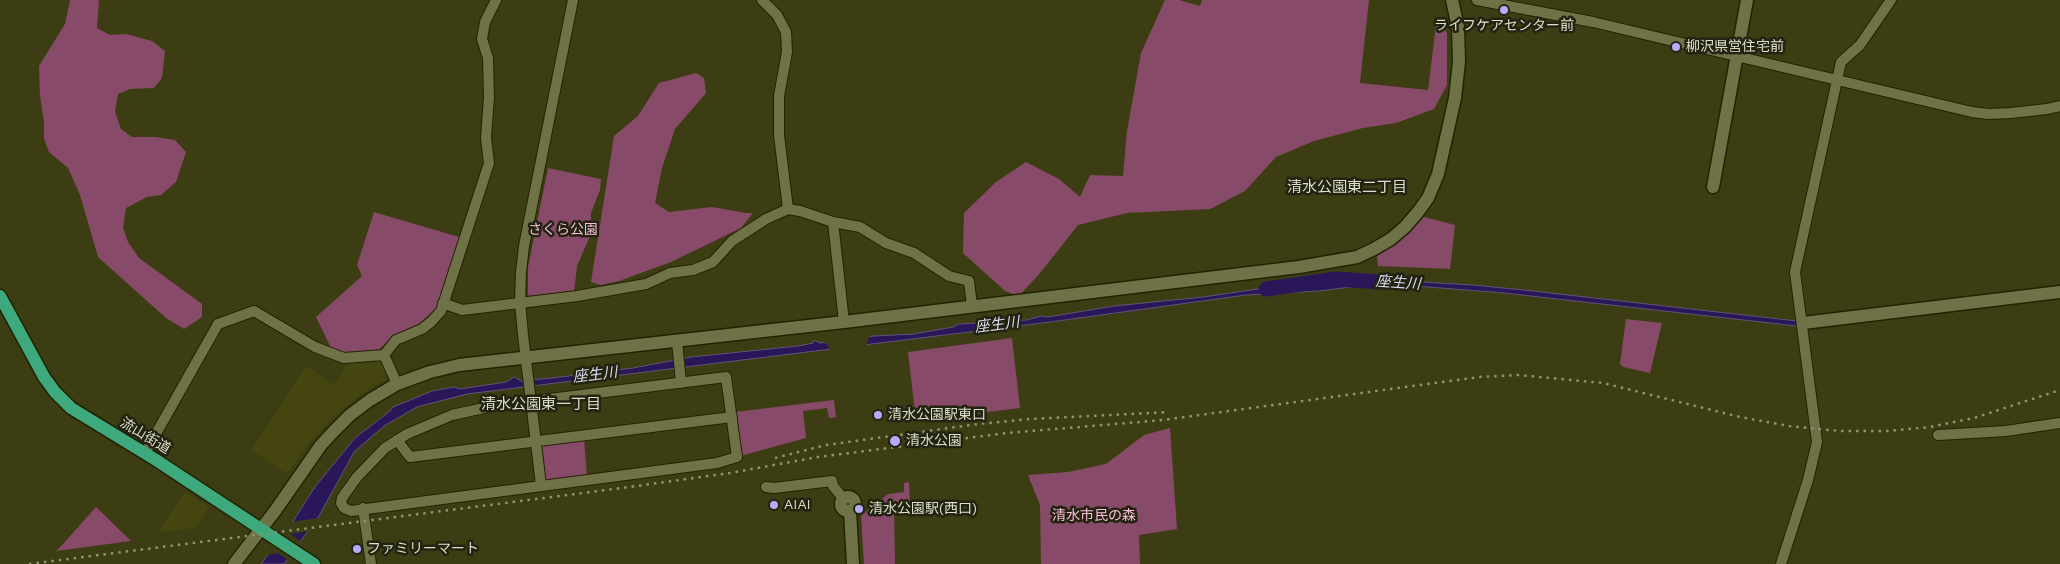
<!DOCTYPE html>
<meta charset="utf-8">
<style>
body{margin:0}
canvas{display:block;background:#3c3d12}
</style>
<canvas width="2060" height="564"></canvas>
<script>
const g = document.querySelector('canvas').getContext('2d');
g.lineJoin = 'round';
function fillPath(path, color) { g.fillStyle = color; g.fill(path, 'evenodd'); }
const poly = rows => new Path2D(rows.map(r => 'M' + r).join(''));
function strokePath(path, color, width, dash) { g.strokeStyle = color; g.lineWidth = width; g.lineCap = dash ? 'butt' : 'round'; g.setLineDash(dash || []); g.stroke(path); }
function drawText(font, color, halo, rows, align = 'center') {
  g.font = font + ' "Work Sans","Noto Sans JP",sans-serif'; g.lineWidth = 5; g.setLineDash([]); g.textBaseline = 'middle'; g.strokeStyle = halo; g.fillStyle = color; for (const [text, x, y, turn = 0] of rows) {
    g.save(); g.translate(x, y); g.rotate((+turn || 0) * Math.PI / 180); g.textAlign = isNaN(turn) ? turn : align; if (halo) g.strokeText(text, 0, 0); g.fillText(text, 0, 0); g.restore();
  }
}
const built = poly([
 [378,360,382,361,387,371,384,380,361,394,334,416,305,448,287,474,251,450,306,366,334,385,348,363,372,362],
 [185,492,209,507,195,528,158,532]
]);
const green = poly([
 [70,0,99,0,97,28,110,35,126,34,152,41,165,51,162,78,154,88,130,89,118,94,115,112,121,129,132,137,156,137,175,140,186,152,176,182,161,195,147,197,126,208,123,228,128,242,139,258,202,304,202,317,184,329,166,318,98,257,80,195,68,168,49,152,44,139,44,122,40,96,39,66,65,24],
 [1165,0,1179,0,1200,6,1202,0,1369,0,1360,83,1428,90,1437,17,1447,33,1447,85,1434,109,1396,123,1363,128,1314,141,1276,157,1245,191,1210,209,1127,213,1078,225,1041,272,1019,296,1005,291,963,253,964,213,996,182,1026,162,1059,179,1080,197,1090,175,1123,176,1127,131,1141,53],
 [696,73,704,78,706,93,675,129,662,168,655,203,669,212,712,207,746,213,753,213,741,228,671,262,619,281,601,285,591,282,614,136,638,116,659,83],
 [548,168,601,179,600,190,591,213,590,236,577,266,574,293,531,297,528,295,528,267],
 [374,212,459,237,437,308,414,328,393,337,376,352,348,354,332,350,316,317,362,276,357,265],
 [1424,217,1455,225,1450,269,1378,266,1377,256,1407,235],
 [1626,319,1662,323,1650,373,1623,367,1620,364],
 [1012,338,1020,408,916,421,908,352],
 [834,400,836,417,829,418,827,408,803,411,806,438,740,456,735,412],
 [1170,428,1177,529,1139,535,1140,564,1041,564,1040,505,1028,475,1068,472,1106,464,1144,435],
 [584,438,587,476,548,481,543,477,539,446,542,443],
 [909,482,910,503,894,508,895,564,864,564,861,516,888,494,904,492,904,483],
 [96,507,131,541,56,551,63,544]
]);
const water = poly([
 [1370,279,1473,285,1524,290,1797,321,1797,326,1504,293,1390,284,1367,285,1319,291,1246,295,1050,322,467,394,417,407,384,426,354,452,319,516,284,564,261,564,292,523,315,487,355,438,390,411,393,407,432,391,454,387,460,389,506,382,514,377,521,381,552,378,633,368,691,357,798,346,813,343,814,340,820,343,874,336,914,334,953,327,959,324,1027,320,1041,316,1048,317,1114,306,1203,297,1271,287,1370,279]
]);
const pier = poly([
 [870,334,866,346,830,352,827,344,821,340],
 [320,518,311,531,291,534,301,542,288,560,278,553,264,556,289,522]
]);
const river = poly([
 [1266,289,1337,279,1380,282]
]);
const minor = poly([
 [762,0,777,15,786,32,787,52,779,96,779,135,788,209],
 [1477,0,1593,22,1972,112,1988,114,2011,113,2047,109,2060,106],
 [833,222,844,322],
 [443,303,462,310,577,296,646,284,670,273,693,270,713,262,732,241,766,219,788,209,800,211,833,222,860,227,886,243,914,253,949,276,969,281,972,306],
 [677,341,681,383],
 [384,355,397,384],
 [726,377,737,457,717,463,351,511,344,508,341,503,342,498,357,477,385,448,407,434,452,415,493,406,726,377],
 [1938,435,2006,431,2060,423],
 [397,440,410,457,732,417],
 [145,453,218,324,254,311,315,347,344,358,384,355,396,340,422,329,431,322,441,311,489,163,486,138,489,97,488,58,482,39,485,22,496,0],
 [541,485,523,335,520,302,521,272,524,246,573,0],
 [766,487,774,488,832,481,833,486,843,498],
 [363,508,371,564],
 [1781,564,1808,480,1817,442,1795,272,1841,62,1860,45,1891,0]
]);
const tertiary = poly([
 [1713,187,1747,0],
 [1803,323,2060,292],
 '841 504a7 7 0 1 1 14 0a7 7 0 1 1-14 0Z',
 [850,511,853,564],
 [234,564,275,511,321,445,334,431,350,415,370,400,397,384,430,372,459,365,844,322,1299,267,1357,257,1374,249,1391,239,1405,227,1418,212,1428,198,1438,174,1455,98,1459,62,1458,27,1452,0]
]);
const primary = poly([
 [0,296,44,377,55,392,71,408,156,460,314,564]
]);
const rail = poly([
 [775,458,826,445,978,424,1030,419,1169,412],
 [29,564,622,488,730,473,818,457,1007,433,1163,420,1479,377,1519,375,1603,383,1740,417,1789,426,1840,431,1889,431,1930,427,1974,418,2060,390]
]);
const markers = [
 [1504,10,5,"#b6abf8"],
 [1676,47,5,"#b6abf8"],
 [878,415,5,"#b6abf8"],
 [895,441,6,"#b6abf8"],
 [774,505,5,"#b6abf8"],
 [859,509,5,"#b6abf8"],
 [357,549,5,"#b6abf8"]
];
const poiNames = [
 ["ライフケアセンター前",1504,26,"center"],
 ["柳沢県営住宅前",1686,47],
 ["清水公園駅東口",888,415],
 ["清水公園",906,441],
 ["AIAI",784,505],
 ["清水公園駅(西口)",869,509],
 ["ファミリーマート",367,549]
];
const parkNames = [
 ["さくら公園",563,230],
 ["清水市民の森",1094,516]
];
const streetNames = [
 ["流山街道",145,436,31]
];
const neighbourhoodNames = [
 ["清水公園東二丁目",1347,188],
 ["清水公園東一丁目",541,405]
];
const waterNames = [
 ["座生川",1398,283,4],
 ["座生川",997,325,-7],
 ["座生川",595,375,-7]
];
fillPath(built, '#44450f');
fillPath(green, '#874a68');
fillPath(water, '#2a1759');
strokePath(water, '#60537a', 1);
fillPath(pier, '#3c3d12');
strokePath(river, '#2a1759', 15);
strokePath(minor, '#232303', 12);
strokePath(tertiary, '#232303', 15);
strokePath(primary, '#232303', 15);
strokePath(minor, '#6f7146', 10);
strokePath(tertiary, '#6f7146', 12);
strokePath(primary, '#3fa97e', 12);
strokePath(rail, '#909271', 2.5, [2.5, 5]);
for (const [x, y, r, color] of markers) { const dot = new Path2D(); dot.arc(x, y, r, 0, 2 * Math.PI); g.fillStyle = color; g.fill(dot); strokePath(dot, '#222311', 2); }
drawText('14px', '#dddfc7', '#222311', poiNames, 'left');
drawText('14px', '#febcda', '#222311', parkNames);
drawText('14px', '#dddfc7', '#222311', streetNames);
drawText('15px', '#dddfc7', '#222311', neighbourhoodNames);
drawText('italic 15px', '#dddbf0', '#222311', waterNames);
</script>
